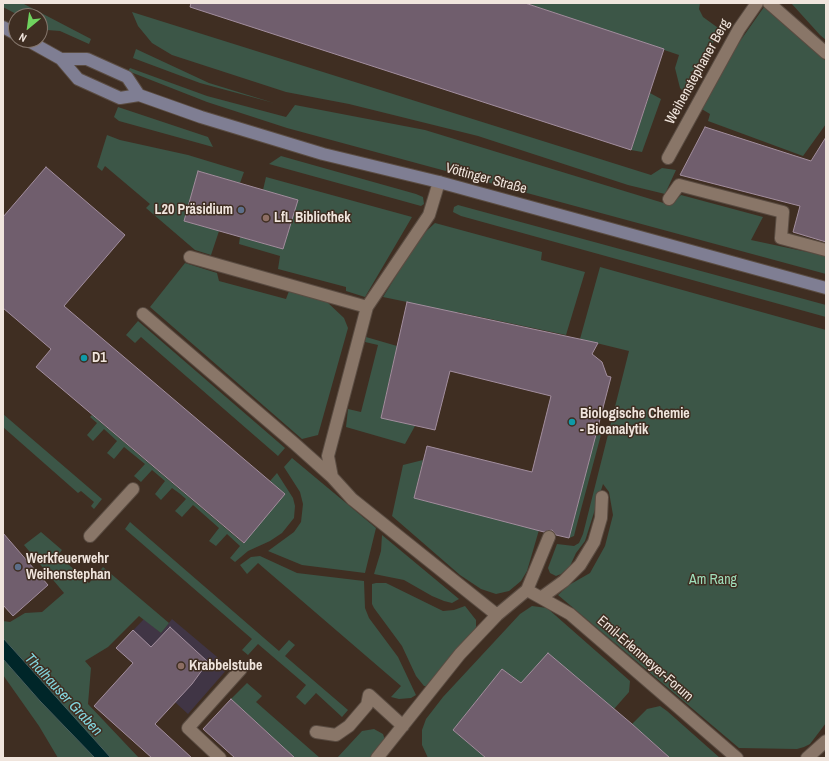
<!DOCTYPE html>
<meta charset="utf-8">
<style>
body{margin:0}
#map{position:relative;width:829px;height:761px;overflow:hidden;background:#3f2e22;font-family:"Archivo Narrow",sans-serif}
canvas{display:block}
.frame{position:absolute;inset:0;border:4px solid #f0e5dd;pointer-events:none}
.north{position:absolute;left:8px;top:8px;width:40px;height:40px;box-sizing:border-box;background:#3f2e22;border:1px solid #86776d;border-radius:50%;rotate:209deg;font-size:11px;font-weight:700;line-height:16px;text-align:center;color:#f0e5dd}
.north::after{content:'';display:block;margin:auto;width:14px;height:18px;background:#70d35f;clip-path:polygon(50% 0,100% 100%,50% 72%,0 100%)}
</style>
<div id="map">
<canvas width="829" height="761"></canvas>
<div class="frame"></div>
<div class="north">N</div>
</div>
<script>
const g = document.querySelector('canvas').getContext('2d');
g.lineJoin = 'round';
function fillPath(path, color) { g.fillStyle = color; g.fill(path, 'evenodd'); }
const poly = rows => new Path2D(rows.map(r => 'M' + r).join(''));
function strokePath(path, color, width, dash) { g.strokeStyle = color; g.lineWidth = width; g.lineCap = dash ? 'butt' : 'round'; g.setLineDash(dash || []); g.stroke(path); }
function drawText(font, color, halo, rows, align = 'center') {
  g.font = font + ' "Archivo Narrow",sans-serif'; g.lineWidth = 3; g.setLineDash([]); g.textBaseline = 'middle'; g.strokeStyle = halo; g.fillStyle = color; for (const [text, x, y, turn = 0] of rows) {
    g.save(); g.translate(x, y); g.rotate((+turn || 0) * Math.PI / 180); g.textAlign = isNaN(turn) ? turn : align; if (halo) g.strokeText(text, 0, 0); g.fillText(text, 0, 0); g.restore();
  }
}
const education = poly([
 [144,619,161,633,172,619,229,667,188,714,116,648]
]);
const green = poly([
 [3,3,22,3,91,39,89,44,60,31,47,30,40,26,40,16,20,16,3,7],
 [529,3,700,3,699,9,703,17,721,30,696,70,690,72,695,78,686,94,680,88,675,68,679,55,529,4],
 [791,3,826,3,826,40,820,35],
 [764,7,826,61,826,124,803,156,708,121,710,114,700,108,731,54],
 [132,12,651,175,662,168,676,170,665,194,628,185,478,136,349,104,286,92,172,55,152,43,138,26],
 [136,49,209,83,274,103,200,83,133,58],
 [130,68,207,96,286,117,295,105,425,130,670,205,681,195,763,217,751,240,826,256,826,274,287,128,207,102,128,71],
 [650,93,661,99,642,152,631,150],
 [118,107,208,137,213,147,119,121,114,117],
 [107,135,120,140,188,155,244,172,240,183,198,171,184,221,219,231,211,255,195,250,146,208,150,204,105,166,102,171,97,167],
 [281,156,416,194,423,197,424,204,421,206,269,164],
 [266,177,412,217,365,297,346,291,346,287,278,269,280,256,239,244,240,237,283,249,297,200,263,190],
 [458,205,826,305,826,317,461,216,453,212,454,207],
 [435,223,542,252,541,260,585,272,566,335,457,312,452,333,407,302,383,297,420,237],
 [185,263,217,273,219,281,286,299,289,291,326,301,344,318,348,328,318,435,302,439,150,307],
 [600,267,826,330,826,723,810,744,804,747,797,749,739,748,558,595,569,585,590,573,605,546,613,515,609,492,603,484,585,541,576,553,570,566,561,574,556,576,550,573,548,568,557,544,574,546,579,543,583,534,629,351,580,339],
 [138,321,285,448,278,456,141,337,135,343,126,335],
 [366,337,397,346,381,417,415,426,405,444,346,427,348,409,361,412,378,345,365,342],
 [3,414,102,499,94,509,91,506,94,502,81,491,78,493,3,427],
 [92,415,243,543,285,494,270,481,277,473,293,498,295,506,294,518,282,533,270,541,248,551,235,562,230,558,240,546,227,534,216,546,209,541,219,528,193,505,182,517,175,511,186,499,179,493,172,488,161,500,155,494,165,481,152,470,141,482,134,476,145,464,124,447,114,459,107,453,117,441,104,429,93,441,87,435,97,423,90,417],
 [597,430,602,431,576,528,574,536,569,538],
 [292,458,376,528,365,573,302,565,268,551,294,532,301,522,303,504,300,492,284,467],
 [423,460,414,498,539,530,527,571,521,581,509,591,496,594,481,589,460,575,392,516,403,465],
 [130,522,279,651,289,640,295,645,285,656,348,710,342,717,316,693,305,705,296,697,306,685,258,644,248,655,242,650,252,639,125,529],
 [41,532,62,550,58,555,89,583,103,567,169,623,161,633,139,616,108,647,85,661,91,668,88,704,139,758,111,758,3,638,3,621,10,622,25,613,42,612,64,593,24,545],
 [382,535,459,599,452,603,444,601,432,596,404,580,374,574,381,551],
 [260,556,297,573,364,581,365,608,369,618,398,657,416,695,411,698,399,699,391,697,401,686,258,563,247,574,240,565,251,557],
 [376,583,386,583,443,611,454,610,465,606,476,620,476,627,467,641,426,686,424,686,416,676,402,646,374,608,372,604,372,584],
 [532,606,547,608,630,681,629,692,614,709,548,654,521,683,502,669,453,730,486,758,428,758,422,745,422,730,426,719,443,697,520,614],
 [3,659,40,701,95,758,58,758,39,726,3,675],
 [247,683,262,696,256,702,320,758,295,758,231,699],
 [660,706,667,711,720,758,670,758,632,724,647,709],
 [374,729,383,734,385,740,372,758,337,758,362,731]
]);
const water = poly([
 [3,638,111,758,95,758,40,701,3,659,3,638]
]);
const building = poly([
 [191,3,525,3,664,49,631,150,190,7,191,3],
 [705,127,811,161,826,137,826,242,793,232,800,206,680,175,705,127],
 [46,167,125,235,64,306,285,494,244,543,36,367,51,349,3,308,3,217,46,167],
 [198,171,298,200,283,249,184,221,198,171],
 [407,302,598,343,592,354,602,362,607,376,611,377,569,538,556,535,552,530,544,532,414,498,427,446,532,472,551,396,450,371,435,430,381,418,407,302],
 [3,533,48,585,13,616,3,605,3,533],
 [170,627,208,662,192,684,155,724,192,758,152,758,94,706,133,663,116,648,133,630,151,647,170,627],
 [548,653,632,724,670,758,486,758,453,730,502,669,521,683,548,653],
 [231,699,295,758,235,758,203,729,231,699]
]);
const service = poly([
 [769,3,826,53],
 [439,182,429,215,367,307,328,456,332,477,352,499,497,615],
 [669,199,679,185,783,212,781,238,826,250],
 [190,257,367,307],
 [143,314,295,444,332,477],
 [90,536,133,489],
 [527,590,570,614,737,758],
 [542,597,564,581,580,565,594,542,601,518,602,497],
 [369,695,403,726],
 [316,732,336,735,349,726,367,705,369,695],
 [220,758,188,728,241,669],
 [377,758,460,654,497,615,527,590,549,537],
 [807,758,826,741]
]);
const minor = poly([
 [668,158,739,29,757,3]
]);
const secondary = poly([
 [3,27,16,34],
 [27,40,61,59,78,79,120,98,139,95,201,117,323,154,439,182,826,288],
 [61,59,87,59,127,77,139,95]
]);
const markers = [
 [241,210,4,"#5c6f8a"],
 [266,218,4,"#8d6e63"],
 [84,358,4,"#0f9aa8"],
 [572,422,4,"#0f9aa8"],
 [18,567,4,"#5c6f8a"],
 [181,666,4,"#8d6e63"]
];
const streetNames = [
 ["Weihenstephaner Berg",698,72,-61],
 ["Vöttinger Straße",486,179,15],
 ["Emil-Erlenmeyer-Forum",645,659,41]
];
const poiNames = [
 ["L20 Präsidium",233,210,"right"],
 ["LfL Bibliothek",274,218],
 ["D1",92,358],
 ["Biologische Chemie",580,414],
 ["- Bioanalytik",580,430],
 ["Werkfeuerwehr",26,559],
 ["Weihenstephan",26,575],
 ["Krabbelstube",189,666]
];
const parkNames = [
 ["Am Rang",713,580]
];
const waterNames = [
 ["Thalhauser Graben",63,695,47]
];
fillPath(education, '#403545');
fillPath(green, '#3c5647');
fillPath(water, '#002629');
strokePath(water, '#485f5f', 1);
fillPath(building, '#705e6d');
strokePath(building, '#a28e9e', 1);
strokePath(service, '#5a4c42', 14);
strokePath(minor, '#5a4c42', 14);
strokePath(secondary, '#5a4c42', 14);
strokePath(service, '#897668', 12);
strokePath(minor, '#897668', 12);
strokePath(secondary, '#7f7e93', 12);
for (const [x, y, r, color] of markers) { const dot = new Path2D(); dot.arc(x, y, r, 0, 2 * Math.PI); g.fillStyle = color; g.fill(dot); strokePath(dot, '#3f2e22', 1.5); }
drawText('14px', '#f0e5dd', '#3f2e22', streetNames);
drawText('bold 14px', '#f0e5dd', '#3f2e22', poiNames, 'left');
drawText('14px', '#a0dfbb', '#3f2e22', parkNames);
drawText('italic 15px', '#83d7df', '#3f2e22', waterNames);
</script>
